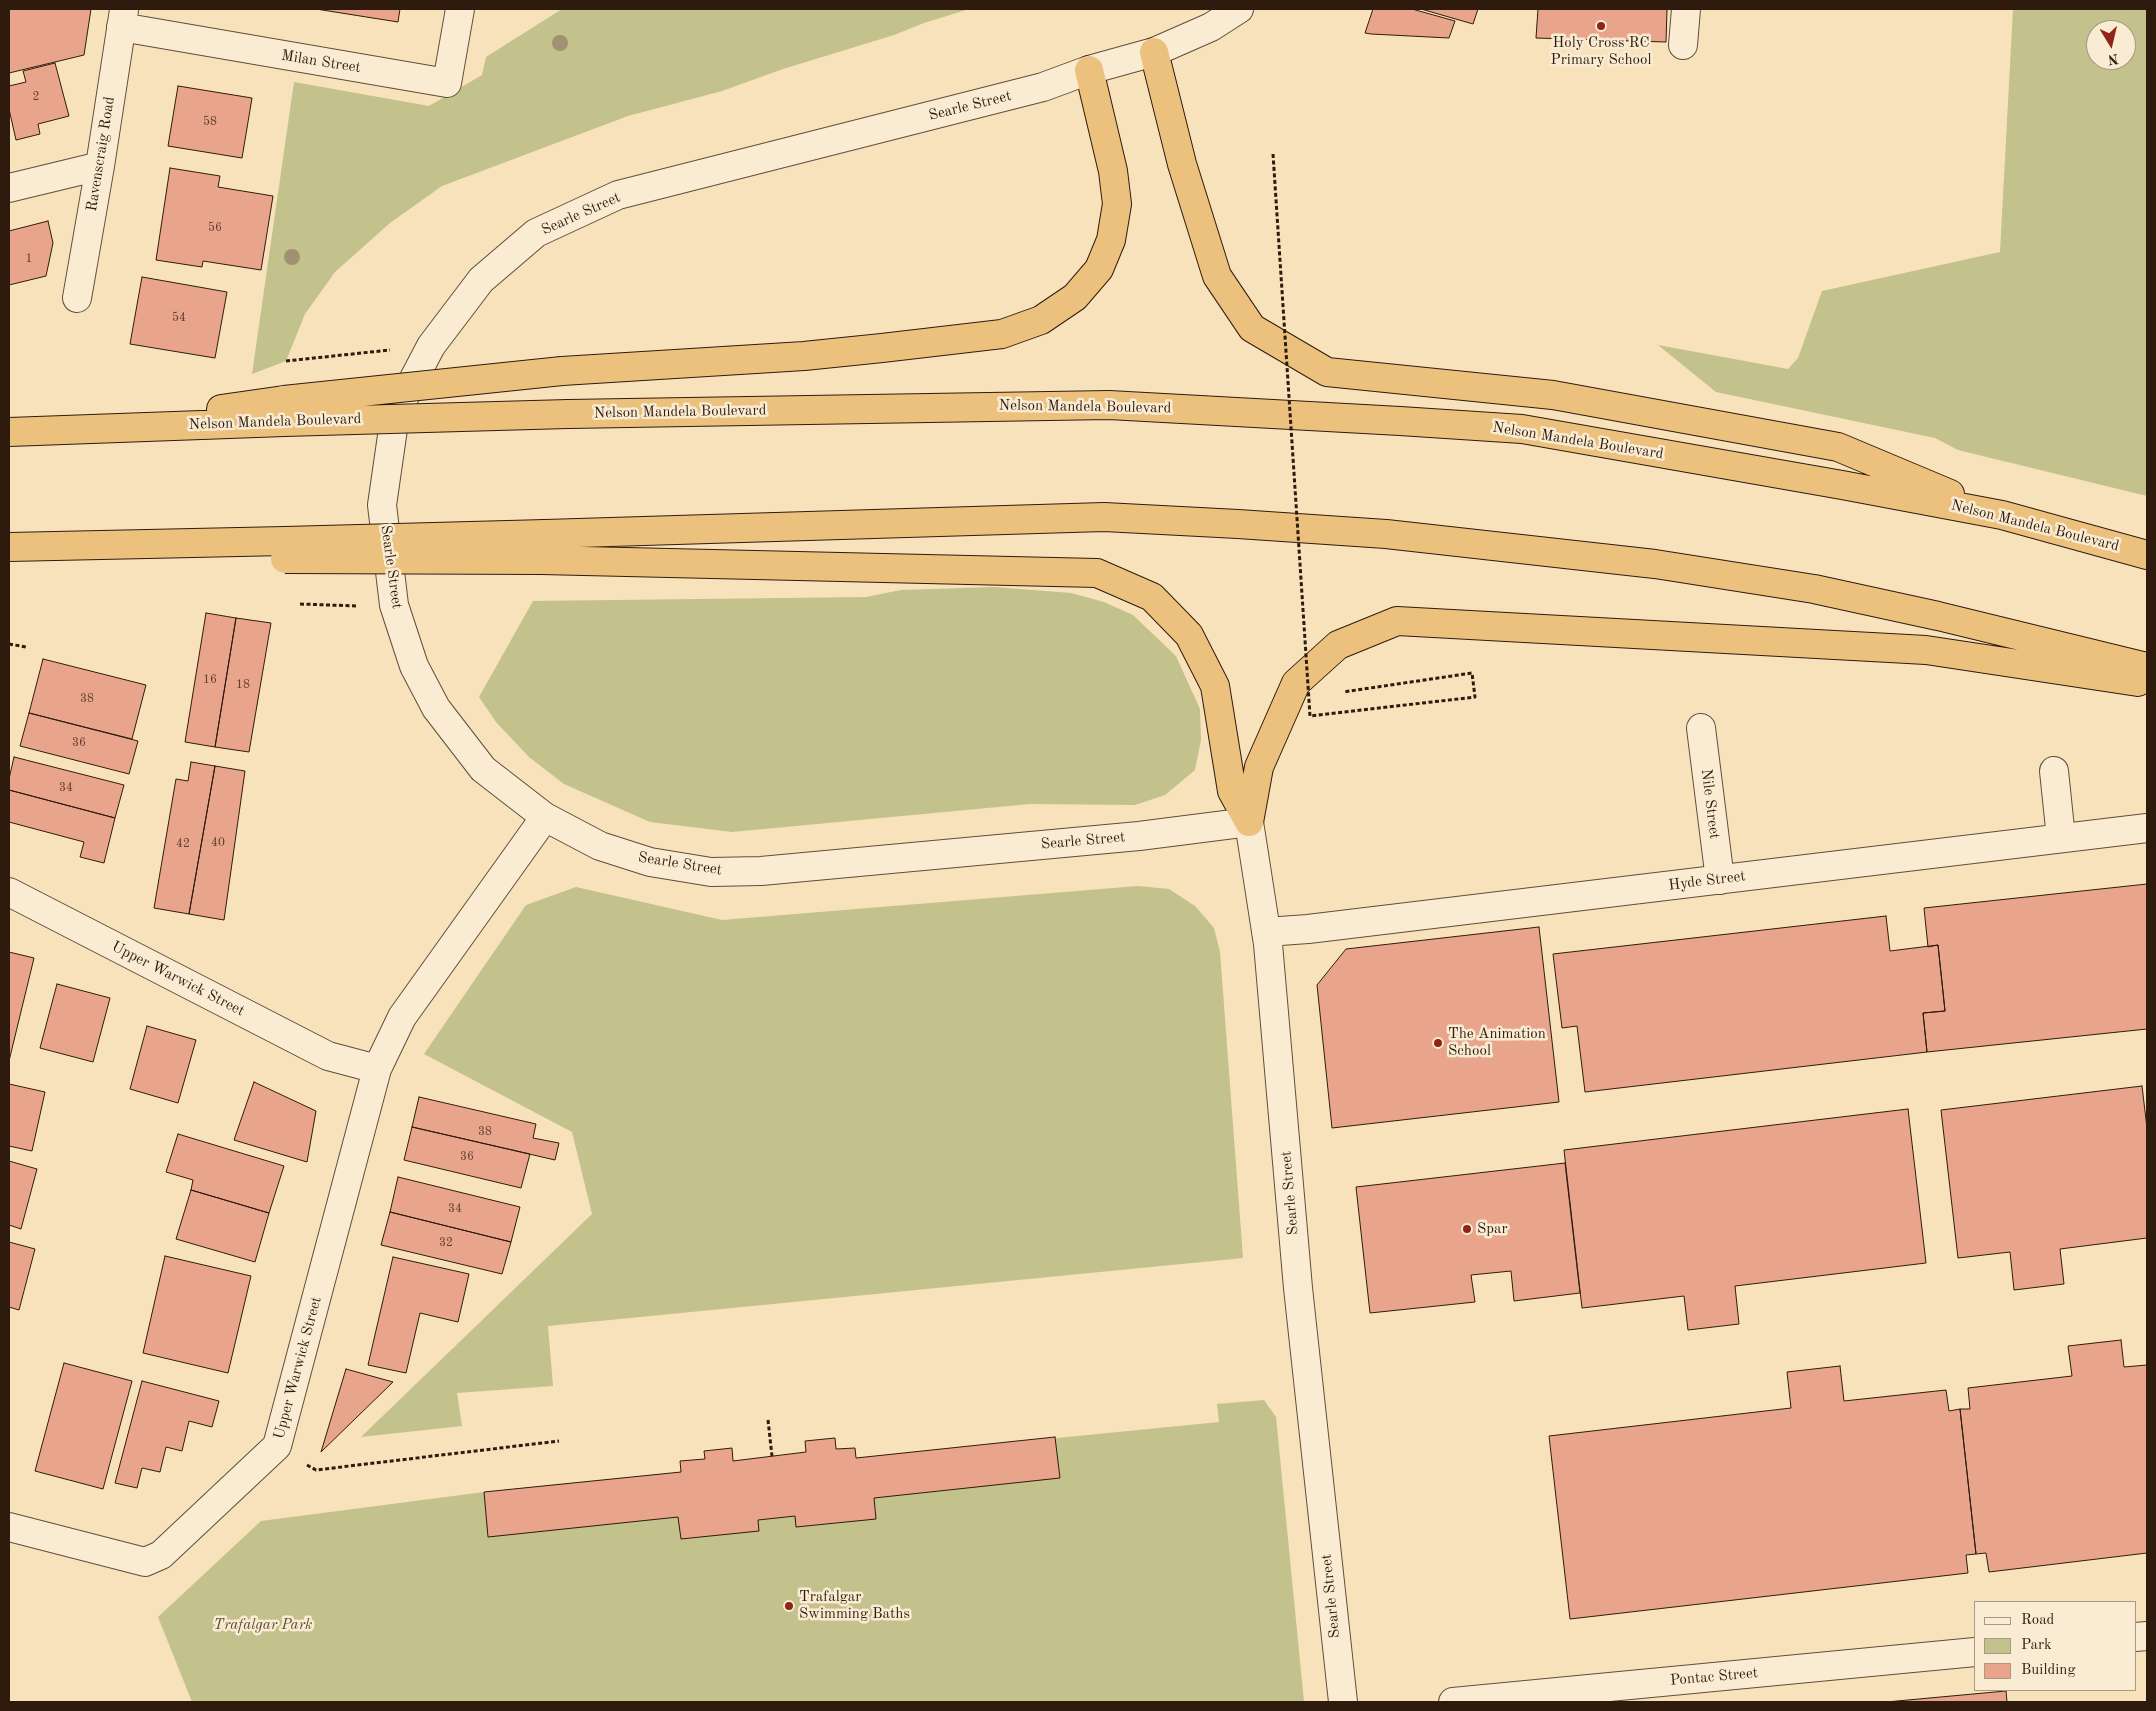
<!DOCTYPE html>
<style>
body{margin:0}
#map{position:relative;width:2156px;height:1711px;overflow:hidden;background:#f7e2bb;font-family:"Old Standard TT",serif}
canvas{display:block}
.frame{position:absolute;inset:0;border:10px solid #2f1b0e;pointer-events:none}
.legend{position:absolute;left:1974px;top:1601px;width:162px;height:90px;box-sizing:border-box;background:#faecd3;border:1px solid #a99884;margin:0;padding:6px 9px;list-style:none;font-size:15px;color:#2f1b0e}
.legend li{display:flex;align-items:center;gap:10px;height:25px}
.legend b{width:25px;border:1px solid #a99884}
.north{position:absolute;left:2086px;top:20px;width:50px;height:50px;box-sizing:border-box;background:#faecd3;border:1px solid #a99884;border-radius:50%;rotate:171deg;font-size:14px;font-weight:700;line-height:20px;text-align:center;color:#2f1b0e}
.north::after{content:'';display:block;margin:auto;width:18px;height:22px;background:#8f2418;clip-path:polygon(50% 0,100% 100%,50% 72%,0 100%)}
</style>
<div id="map">
<canvas width="2156" height="1711"></canvas>
<div class="frame"></div>
<ul class="legend">
<li><b style="height:6px;background:#faecd3"></b>Road</li>
<li><b style="height:14px;background:#c3c18c"></b>Park</li>
<li><b style="height:14px;background:#e9a48c"></b>Building</li>
</ul>
<div class="north">N</div>
</div>
<script>
const g = document.querySelector('canvas').getContext('2d');
g.lineJoin = 'round';
function fillPath(path, color) { g.fillStyle = color; g.fill(path, 'evenodd'); }
const poly = rows => new Path2D(rows.map(r => 'M' + r).join(''));
function strokePath(path, color, width, dash) { g.strokeStyle = color; g.lineWidth = width; g.lineCap = dash ? 'butt' : 'round'; g.setLineDash(dash || []); g.stroke(path); }
function drawText(font, color, halo, rows, align = 'center') {
  g.font = font + ' "Old Standard TT",serif'; g.lineWidth = 5; g.setLineDash([]); g.textBaseline = 'middle'; g.strokeStyle = halo; g.fillStyle = color; for (const [text, x, y, turn = 0] of rows) {
    g.save(); g.translate(x, y); g.rotate((+turn || 0) * Math.PI / 180); g.textAlign = isNaN(turn) ? turn : align; if (halo) g.strokeText(text, 0, 0); g.fillText(text, 0, 0); g.restore();
  }
}
const green = poly([
 [562,9,969,9,924,23,894,35,783,69,722,91,628,116,442,186,390,223,335,272,305,314,286,361,252,374,294,82,429,106,482,75,486,57],
 [2013,9,2147,9,2147,496,1958,450,1935,438,1716,392,1658,345,1788,369,1798,358,1822,291,2000,252],
 [2096,30,2126,30,2126,60,2096,60],
 [994,587,1071,593,1104,602,1133,615,1176,656,1200,709,1201,740,1195,770,1165,795,1135,805,1030,804,732,832,650,822,564,784,529,757,496,722,479,697,533,601,866,597,901,590],
 [1138,886,1169,889,1195,906,1214,928,1220,952,1243,1258,548,1326,553,1386,457,1393,462,1426,361,1437,592,1214,572,1132,424,1054,526,905,576,887,722,920],
 [1264,1400,1276,1417,1304,1702,192,1702,158,1617,261,1521,484,1492,681,1472,856,1458,1219,1422,1217,1404]
]);
const building = poly([
 [9,9,91,9,84,55,9,73,9,9],
 [316,9,400,9,398,22,316,9],
 [1373,9,1412,9,1455,21,1449,38,1371,34,1365,33,1373,9],
 [1421,9,1478,9,1473,24,1421,9],
 [1538,9,1667,9,1666,42,1536,38,1538,9],
 [55,63,69,116,38,124,40,134,16,140,9,109,9,86,26,82,23,71,55,63],
 [178,86,252,98,242,158,168,146,178,86],
 [170,168,220,176,218,187,273,196,261,270,203,261,202,267,156,260,170,168],
 [48,221,53,243,46,276,9,285,9,231,48,221],
 [142,277,227,292,215,358,130,344,142,277],
 [206,613,236,618,215,747,185,742,206,613],
 [236,618,271,623,249,752,215,747,236,618],
 [43,659,146,685,132,739,29,713,43,659],
 [29,713,138,741,129,774,20,746,29,713],
 [14,757,124,785,115,818,9,790,9,779,14,757],
 [191,762,215,766,189,914,154,908,176,779,188,781,191,762],
 [215,766,245,771,224,920,189,914,215,766],
 [9,790,115,818,104,863,80,857,84,842,9,822,9,790],
 [2147,884,2147,1029,1927,1052,1923,1013,1945,1011,1938,945,1928,947,1924,908,2147,884],
 [1886,916,1890,951,1938,945,1945,1011,1923,1013,1927,1052,1585,1092,1577,1026,1562,1028,1553,954,1886,916],
 [1539,927,1559,1102,1332,1128,1317,985,1346,949,1539,927],
 [9,952,34,958,9,1061,9,952],
 [57,984,110,998,93,1062,40,1048,57,984],
 [147,1026,196,1040,178,1103,130,1089,147,1026],
 [254,1082,316,1111,307,1162,234,1140,254,1082],
 [9,1084,45,1092,32,1151,9,1146,9,1084],
 [2142,1086,2147,1128,2147,1238,2060,1249,2064,1284,2014,1290,2010,1252,1958,1258,1941,1110,2142,1086],
 [419,1097,536,1124,533,1138,559,1143,555,1160,412,1127,419,1097],
 [1908,1109,1926,1263,1735,1286,1739,1324,1688,1330,1684,1296,1582,1308,1564,1150,1908,1109],
 [412,1127,530,1154,521,1188,404,1160,412,1127],
 [178,1134,284,1166,269,1213,191,1190,193,1180,166,1172,178,1134],
 [9,1161,37,1169,21,1229,9,1225,9,1161],
 [1565,1163,1580,1293,1514,1301,1511,1271,1471,1275,1475,1302,1370,1313,1356,1187,1565,1163],
 [398,1177,520,1207,511,1242,390,1212,398,1177],
 [191,1190,269,1213,255,1262,176,1239,191,1190],
 [390,1212,511,1242,502,1274,381,1245,390,1212],
 [9,1242,35,1249,19,1310,9,1307,9,1242],
 [165,1256,251,1276,228,1373,143,1353,165,1256],
 [393,1257,469,1274,458,1322,420,1313,406,1373,368,1365,393,1257],
 [2121,1340,2124,1367,2147,1365,2147,1553,1989,1572,1986,1553,1976,1554,1960,1409,1970,1409,1968,1388,2072,1376,2068,1346,2121,1340],
 [64,1363,132,1381,103,1489,35,1471,64,1363],
 [1840,1366,1844,1401,1946,1390,1949,1411,1960,1409,1976,1554,1966,1555,1968,1573,1570,1619,1549,1436,1791,1408,1787,1372,1840,1366],
 [346,1369,393,1382,321,1452,346,1369],
 [142,1381,219,1401,212,1427,189,1421,182,1451,166,1447,160,1472,142,1468,137,1488,115,1483,142,1381],
 [1055,1437,1060,1478,874,1498,876,1519,796,1527,795,1516,758,1520,759,1531,681,1539,678,1517,488,1537,484,1492,681,1472,680,1461,705,1459,704,1451,732,1448,733,1461,806,1452,805,1441,835,1438,836,1449,855,1448,856,1458,1055,1437],
 [2006,1691,2007,1702,1886,1702,2006,1691]
]);
const path = poly([
 [286,361,390,350],
 [300,604,357,606],
 [9,644,26,647],
 [2146,1303,2147,1303],
 [768,1420,772,1456],
 [307,1465,316,1470,559,1441]
]);
const minor = poly([
 [1239,9,1211,27,1154,52,1089,70,1043,87,618,195,536,233,481,280,431,346,395,415,382,505,394,605,414,666,436,708,483,769,545,817,600,846,650,862,711,872,761,871,1139,836,1249,822,1268,944,1298,1288,1343,1702],
 [121,27,447,83,460,9],
 [1683,45,1686,9],
 [9,188,100,166],
 [77,298,100,166,124,10],
 [1701,728,1720,880],
 [2054,771,2061,838],
 [9,892,328,1056,377,1069],
 [1266,932,1308,929,2147,828],
 [9,1527,145,1562,161,1555,277,1446,377,1069,402,1017,545,817],
 [2135,1637,2147,1636],
 [1453,1702,1975,1652]
]);
const highway = poly([
 [1154,52,1182,164,1217,276,1252,328,1327,372,1553,395,1838,447,1950,494],
 [562,371,804,356,882,348,1002,334,1041,320,1075,297,1099,269,1111,240,1117,204,1113,171,1089,70],
 [221,409,284,400],
 [568,414,1109,405,1400,421,1522,429,1842,485,2002,515,2147,555],
 [9,432,284,422],
 [545,534,1104,517,1238,524,1386,534,1655,564,1814,589,1938,616,2147,667],
 [9,547,285,541],
 [541,560,1097,573,1152,597,1189,635,1215,686,1232,791,1249,822],
 [1249,822,1259,767,1296,683,1338,645,1397,621,1926,650,2138,682]
]);
const pathBridge = poly([
 [1273,154,1310,716,1475,697,1472,673,1343,692]
]);
const highwayBridge = poly([
 [284,400,562,371],
 [284,422,568,414],
 [285,541,545,534],
 [285,559,541,560]
]);
const trees = [
 [560,43],
 [292,257]
];
const markers = [
 [1601,26,5,"#8f2418"],
 [1438,1043,5,"#8f2418"],
 [1467,1229,5,"#8f2418"],
 [789,1606,5,"#8f2418"]
];
const numberNames = [
 ["2",36,97],
 ["58",210,122],
 ["56",215,228],
 ["1",29,259],
 ["54",179,318],
 ["16",210,680],
 ["18",243,685],
 ["38",87,699],
 ["36",79,743],
 ["34",66,788],
 ["40",218,843],
 ["42",183,844],
 ["38",485,1132],
 ["36",467,1157],
 ["34",455,1209],
 ["32",446,1243]
];
const poiNames = [
 ["Holy Cross RC",1601,43,"center"],
 ["Primary School",1601,60,"center"],
 ["The Animation",1448,1034],
 ["School",1448,1051],
 ["Spar",1477,1229],
 ["Trafalgar",799,1597],
 ["Swimming Baths",799,1614]
];
const streetNames = [
 ["Milan Street",321,62,9],
 ["Searle Street",970,106,-14],
 ["Ravenscraig Road",101,154,-81],
 ["Searle Street",581,214,-24],
 ["Nelson Mandela Boulevard",1085,407,1],
 ["Nelson Mandela Boulevard",680,412,-1],
 ["Nelson Mandela Boulevard",275,422,-2],
 ["Nelson Mandela Boulevard",1578,441,9],
 ["Nelson Mandela Boulevard",2035,526,14],
 ["Searle Street",391,567,82],
 ["Nile Street",1710,804,83],
 ["Searle Street",1083,841,-5],
 ["Searle Street",680,864,9],
 ["Hyde Street",1707,881,-7],
 ["Upper Warwick Street",178,979,27],
 ["Searle Street",1290,1193,-95],
 ["Upper Warwick Street",298,1368,-75],
 ["Searle Street",1331,1596,-96],
 ["Pontac Street",1714,1677,-5]
];
const parkNames = [
 ["Trafalgar Park",263,1625]
];
fillPath(green, '#c3c18c');
fillPath(building, '#e9a48c');
strokePath(building, '#2f1b0e', 1);
strokePath(minor, '#614d39', 30);
strokePath(highway, '#2f1b0e', 30);
strokePath(path, '#2f1b0e', 3, [4, 2.5]);
strokePath(minor, '#faecd3', 28);
strokePath(highway, '#ecc17e', 28);
strokePath(highwayBridge, '#2f1b0e', 30, []);
strokePath(pathBridge, '#2f1b0e', 3, [4, 2.5]);
strokePath(highwayBridge, '#ecc17e', 28);
g.fillStyle = '#a19071';
for (const [x, y] of trees) { g.beginPath(); g.arc(x, y, 8, 0, 2 * Math.PI); g.fill(); }
for (const [x, y, r, color] of markers) { const dot = new Path2D(); dot.arc(x, y, r, 0, 2 * Math.PI); g.fillStyle = color; g.fill(dot); strokePath(dot, '#faecd3', 2); }
drawText('12px', '#5e3d2e', null, numberNames);
drawText('15px', '#2f1b0e', '#faecd3', poiNames, 'left');
drawText('15px', '#2f1b0e', '#faecd3', streetNames);
drawText('italic 15px', '#5b4d34', '#faecd3', parkNames);
</script>
